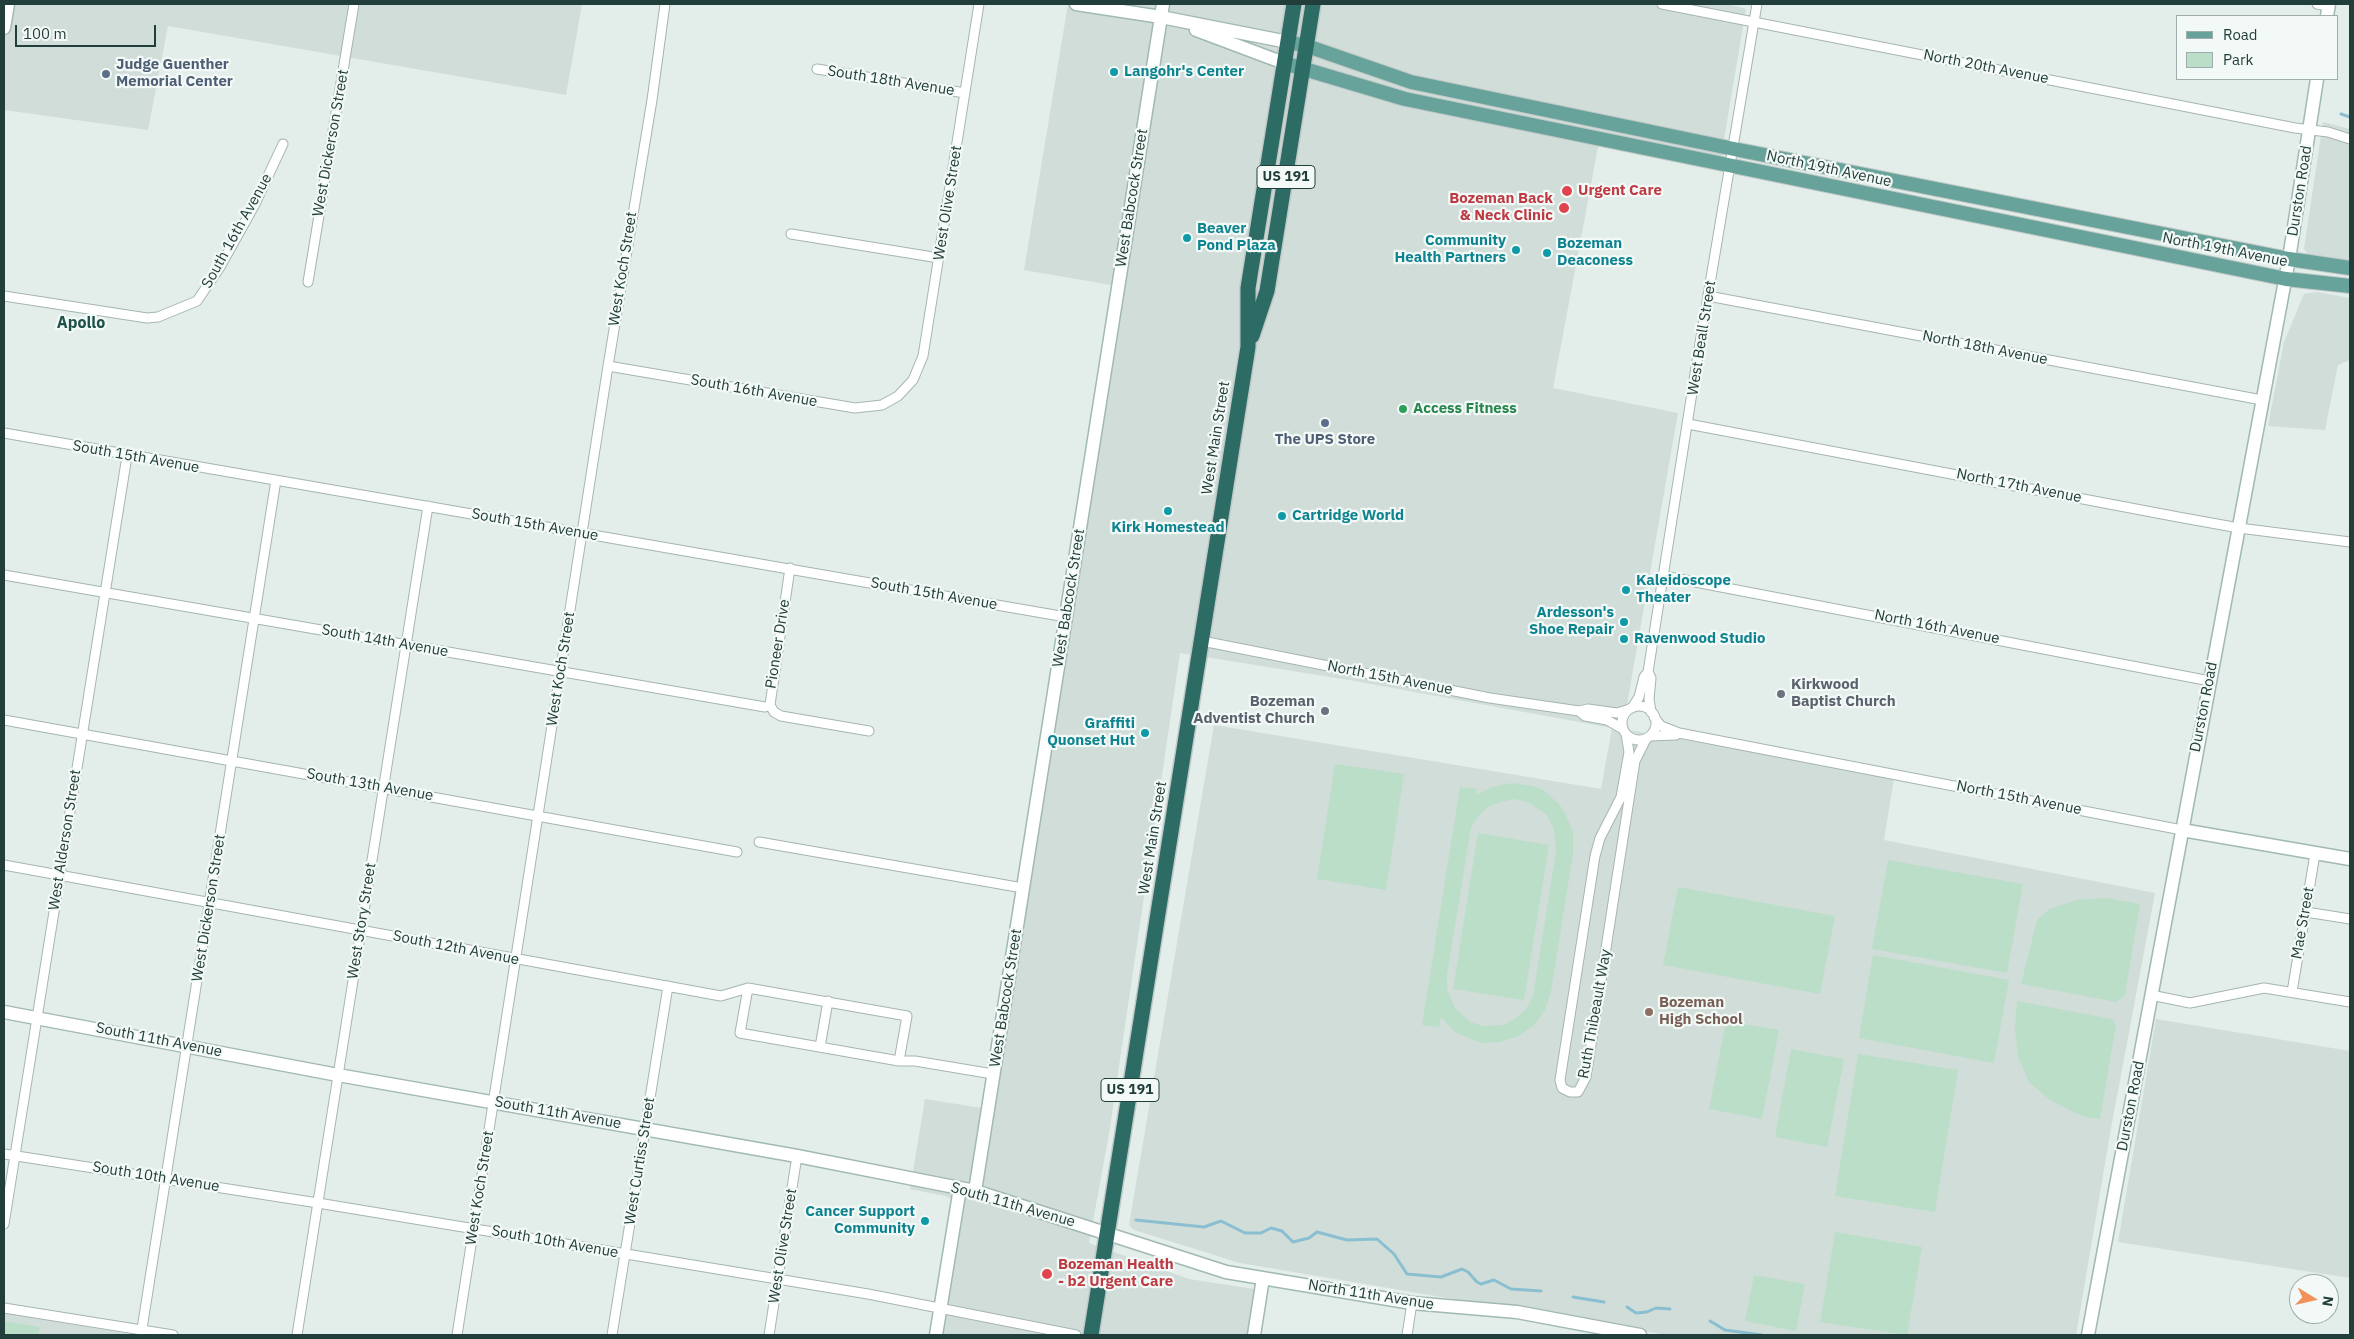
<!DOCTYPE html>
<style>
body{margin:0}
#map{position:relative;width:2354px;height:1339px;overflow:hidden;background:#e3ede9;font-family:"IBM Plex Sans",sans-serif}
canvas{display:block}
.frame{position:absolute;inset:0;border:5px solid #223e3a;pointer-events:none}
.legend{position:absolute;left:2176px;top:15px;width:162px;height:65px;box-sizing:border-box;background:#f3f9f7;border:1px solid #9faeab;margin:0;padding:6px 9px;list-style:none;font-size:15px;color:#223e3a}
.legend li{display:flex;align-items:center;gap:10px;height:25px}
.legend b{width:25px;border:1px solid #9faeab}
.north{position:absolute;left:2289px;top:1274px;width:50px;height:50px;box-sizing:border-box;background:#f3f9f7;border:1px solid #9faeab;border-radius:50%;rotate:99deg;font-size:14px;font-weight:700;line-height:20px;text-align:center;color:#223e3a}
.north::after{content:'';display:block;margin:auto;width:18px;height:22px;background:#f3915a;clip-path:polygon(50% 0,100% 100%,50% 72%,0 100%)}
.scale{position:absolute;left:15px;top:25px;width:141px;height:22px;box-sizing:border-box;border:2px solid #223e3a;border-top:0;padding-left:6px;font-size:15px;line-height:18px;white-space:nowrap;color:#223e3a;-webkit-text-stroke:4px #f3f9f7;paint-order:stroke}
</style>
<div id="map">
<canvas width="2354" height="1339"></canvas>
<div class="frame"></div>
<ul class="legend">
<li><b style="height:6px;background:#67a39a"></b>Road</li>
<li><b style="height:14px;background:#bbdec9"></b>Park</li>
</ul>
<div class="north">N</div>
<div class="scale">100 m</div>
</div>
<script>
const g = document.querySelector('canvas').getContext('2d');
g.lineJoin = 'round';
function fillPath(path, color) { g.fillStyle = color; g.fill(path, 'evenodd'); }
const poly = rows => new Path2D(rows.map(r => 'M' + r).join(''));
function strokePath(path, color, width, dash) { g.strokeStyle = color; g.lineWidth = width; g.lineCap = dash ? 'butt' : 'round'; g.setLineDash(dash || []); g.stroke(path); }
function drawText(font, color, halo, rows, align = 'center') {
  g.font = font + ' "IBM Plex Sans",sans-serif'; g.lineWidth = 4.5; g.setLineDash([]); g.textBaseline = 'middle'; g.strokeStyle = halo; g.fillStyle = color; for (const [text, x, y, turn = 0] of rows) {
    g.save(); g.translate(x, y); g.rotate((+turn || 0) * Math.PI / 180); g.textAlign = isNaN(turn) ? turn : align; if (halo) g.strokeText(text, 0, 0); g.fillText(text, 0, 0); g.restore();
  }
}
const built = poly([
 [4,4,582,4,566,95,168,26,148,130,4,110],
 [1068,4,1727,4,1746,9,1721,157,1601,131,1553,388,1678,413,1626,710,1613,727,1894,778,1884,840,2155,893,2110,1134,2076,1335,1667,1335,1240,1263,1134,1230,1129,1225,1214,725,1601,789,1612,728,1349,680,1180,653,1109,1134,1089,1243,1189,1279,1261,1290,1254,1335,942,1335,965,1204,945,1196,910,1189,925,1099,994,1110,1123,287,1024,270],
 [2323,122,2350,129,2350,261,2321,260,2308,254,2304,249],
 [2317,292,2350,298,2350,360,2338,365,2325,430,2268,426,2284,342,2304,294],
 [2156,1019,2350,1051,2350,1278,2118,1242],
 [4,1313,135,1335,4,1335]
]);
const green = poly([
 [1335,764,1404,774,1386,890,1317,879],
 [1512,783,1533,786,1543,790,1559,804,1565,813,1573,832,1573,854,1551,991,1545,1010,1534,1025,1519,1036,1500,1042,1481,1043,1455,1032,1441,1017,1439,1027,1422,1025,1460,787,1477,789,1476,795,1492,787],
 [1513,799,1528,802,1547,815,1554,829,1556,852,1533,996,1526,1009,1516,1018,1504,1025,1483,1026,1470,1022,1455,1008,1447,989,1447,975,1471,828,1479,815,1491,805],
 [1478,833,1549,845,1524,1000,1453,989],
 [1888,860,2023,884,2007,973,1872,949],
 [1678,887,1835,916,1820,994,1663,965],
 [2105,898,2140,904,2125,995,2116,1002,2021,984,2037,920,2050,909,2076,900],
 [1873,955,2009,980,1994,1063,1859,1038],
 [2017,1001,2112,1019,2116,1025,2100,1119,2085,1117,2069,1110,2050,1100,2029,1082,2018,1057,2015,1029],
 [1726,1021,1779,1030,1762,1119,1709,1109],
 [1791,1049,1844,1059,1827,1147,1775,1137],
 [1858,1054,1958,1070,1935,1212,1835,1196],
 [1835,1232,1922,1247,1907,1335,1820,1322],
 [1754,1275,1805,1284,1796,1331,1745,1321],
 [4,1321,40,1327,38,1335,4,1335]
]);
const stream = poly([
 [2341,114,2350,117],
 [1136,1220,1204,1227,1221,1221,1245,1233,1261,1233,1271,1228,1282,1231,1293,1242,1309,1238,1317,1232,1347,1240,1377,1239,1394,1254,1407,1274,1441,1277,1462,1269,1468,1272,1477,1282,1481,1284,1494,1280,1511,1289,1541,1291],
 [1573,1297,1604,1302],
 [1627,1307,1636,1313,1647,1312,1656,1308,1670,1309],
 [1710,1321,1725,1330,1762,1335]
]);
const street = poly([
 [1662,4,2295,128,2328,132,2350,139],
 [2317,4,2328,6],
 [817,69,965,93],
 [791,234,939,258],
 [308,282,354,4],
 [4,296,147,318,158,317,197,301,220,267,255,204,283,144],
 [1708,296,2262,400],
 [608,366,855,408,882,405,898,396,913,380,923,356,979,4],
 [1688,424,2178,517,2239,528,2350,542],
 [4,433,1066,617],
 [790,568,770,705,774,712,781,716,869,731],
 [4,575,765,707],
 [1664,576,2210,681],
 [1202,641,1490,698,1579,711,1588,709,1617,713,1630,709],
 [1648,672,1651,678,1649,699,1651,712],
 '1622 723a17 17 0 1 1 34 0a17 17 0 1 1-34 0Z',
 [1632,708,1639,697,1644,677,1648,672,1697,361,1757,4],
 [1579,711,1585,716,1607,720,1623,729],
 [1654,717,1661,726,1679,733,2182,830],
 [4,720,737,852],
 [1626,734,1629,752,1621,797,1600,838,1595,856,1560,1080,1562,1088,1570,1092,1578,1092,1586,1077,1635,761,1646,739],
 [1650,736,1676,735],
 [759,842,1023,888],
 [4,865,721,996,748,988,907,1016,899,1061],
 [2306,912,2350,919],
 [748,988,740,1033,899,1061,915,1061,993,1074],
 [2292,992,2315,854],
 [2151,995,2190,1003,2264,988,2350,1002],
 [820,1047,828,1001],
 [4,1154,318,1203,868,1294,1076,1335],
 [4,1224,127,456],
 [4,1308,173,1335],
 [141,1335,276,480],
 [297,1335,428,506],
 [457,1335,608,366,652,100,665,4],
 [612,1335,668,986],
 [769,1335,797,1156],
 [1407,1335,1412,1303]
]);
const secondary = poly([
 [1076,4,1161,17,1288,42],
 [2327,16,2329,4],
 [4,28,8,4],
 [1196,30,1284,63],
 [2182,830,2350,859],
 [4,1012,338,1075,797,1156,975,1191,1226,1272,1412,1303,1517,1312,1640,1335],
 [975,1191,1163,4],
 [936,1335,960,1188],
 [1254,1335,1263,1278],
 [2088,1335,2289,259,2317,79]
]);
const primary = poly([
 [1288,42,1307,46,1411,82,1734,149,2289,259,2350,268],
 [1284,63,1405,99,2286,279,2350,286]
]);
const highway = poly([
 [1252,336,1267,291,1313,4],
 [1091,1335,1248,347,1248,288,1294,4]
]);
const markers = [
 [1114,72,5,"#0f9aa8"],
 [106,74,5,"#5c6f8a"],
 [1567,191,6,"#e0444e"],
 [1564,208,6,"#e0444e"],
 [1187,238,5,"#0f9aa8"],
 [1516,250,5,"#0f9aa8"],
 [1547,253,5,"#0f9aa8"],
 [1403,409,5,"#2e9e5b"],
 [1325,423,5,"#5c6f8a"],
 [1168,511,5,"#0f9aa8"],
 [1282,516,5,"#0f9aa8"],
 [1626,590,5,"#0f9aa8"],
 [1624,622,5,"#0f9aa8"],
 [1624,639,5,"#0f9aa8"],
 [1781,694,5,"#6b7280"],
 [1325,711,5,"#6b7280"],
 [1145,733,5,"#0f9aa8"],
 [1649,1012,5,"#8d6e63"],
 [925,1221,5,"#0f9aa8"],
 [1047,1274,6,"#e0444e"]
];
const shields = [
 [1286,177,58],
 [1130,1090,58]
];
const shieldNames = [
 ["US 191",1286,177],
 ["US 191",1130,1090]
];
const serviceNames = [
 ["Judge Guenther",116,65],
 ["Memorial Center",116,82],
 ["The UPS Store",1325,440,"center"]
];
const streetNames = [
 ["North 20th Avenue",1986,67,11],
 ["South 18th Avenue",891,81,9],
 ["West Dickerson Street",331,143,-80],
 ["North 19th Avenue",1829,169,12],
 ["Durston Road",2300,191,-81],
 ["West Babcock Street",1132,198,-81],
 ["West Olive Street",948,203,-81],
 ["South 16th Avenue",237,231,-61],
 ["North 19th Avenue",2225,250,11],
 ["West Koch Street",623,269,-81],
 ["West Beall Street",1702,338,-81],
 ["North 18th Avenue",1985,348,11],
 ["South 16th Avenue",754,391,10],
 ["West Main Street",1216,438,-81],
 ["South 15th Avenue",136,457,10],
 ["North 17th Avenue",2019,486,11],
 ["South 15th Avenue",535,525,10],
 ["South 15th Avenue",934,594,10],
 ["West Babcock Street",1069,598,-81],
 ["North 16th Avenue",1937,627,11],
 ["South 14th Avenue",385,641,10],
 ["Pioneer Drive",778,644,-81],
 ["West Koch Street",561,669,-81],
 ["North 15th Avenue",1390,678,11],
 ["Durston Road",2204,707,-79],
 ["South 13th Avenue",370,785,10],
 ["North 15th Avenue",2019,798,11],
 ["West Main Street",1153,838,-81],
 ["West Alderson Street",65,840,-81],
 ["West Dickerson Street",209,908,-81],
 ["West Story Street",362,921,-81],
 ["Mae Street",2303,923,-80],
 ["South 12th Avenue",456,948,11],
 ["West Babcock Street",1006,998,-81],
 ["Ruth Thibeault Way",1595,1014,-80],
 ["South 11th Avenue",159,1040,11],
 ["Durston Road",2131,1106,-79],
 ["South 11th Avenue",558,1113,10],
 ["West Curtiss Street",640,1161,-81],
 ["South 10th Avenue",156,1177,9],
 ["West Koch Street",480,1188,-81],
 ["South 11th Avenue",1013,1205,16],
 ["South 10th Avenue",555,1242,10],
 ["West Olive Street",783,1246,-81],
 ["North 11th Avenue",1371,1295,9]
];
const cultureNames = [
 ["Langohr's Center",1124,72],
 ["Beaver",1197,229],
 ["Pond Plaza",1197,246],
 ["Community",1506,241,"right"],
 ["Health Partners",1506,258,"right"],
 ["Bozeman",1557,244],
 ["Deaconess",1557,261],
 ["Cartridge World",1292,516],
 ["Kirk Homestead",1168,528,"center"],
 ["Kaleidoscope",1636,581],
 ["Theater",1636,598],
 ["Ardesson's",1614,613,"right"],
 ["Shoe Repair",1614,630,"right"],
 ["Ravenwood Studio",1634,639],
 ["Graffiti",1135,724,"right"],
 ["Quonset Hut",1135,741,"right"],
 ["Cancer Support",915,1212,"right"],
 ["Community",915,1229,"right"]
];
const healthNames = [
 ["Urgent Care",1578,191],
 ["Bozeman Back",1553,199,"right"],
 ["& Neck Clinic",1553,216,"right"],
 ["Bozeman Health",1058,1265],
 ["- b2 Urgent Care",1058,1282]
];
const leisureNames = [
 ["Access Fitness",1413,409]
];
const worshipNames = [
 ["Kirkwood",1791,685],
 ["Baptist Church",1791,702],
 ["Bozeman",1315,702,"right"],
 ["Adventist Church",1315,719,"right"]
];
const educationNames = [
 ["Bozeman",1659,1003],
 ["High School",1659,1020]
];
const neighbourhoodNames = [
 ["Apollo",81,323]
];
fillPath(built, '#d1ddd9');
fillPath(green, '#bbdec9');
strokePath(stream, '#8abfd2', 3);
strokePath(street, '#a5b5b1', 11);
strokePath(secondary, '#a1b9b3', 15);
strokePath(primary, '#c1c9c8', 16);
strokePath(highway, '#c1c9c8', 18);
strokePath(street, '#fff', 9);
strokePath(secondary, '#fff', 12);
strokePath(primary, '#67a39a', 14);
strokePath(highway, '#2d6b65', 15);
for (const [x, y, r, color] of markers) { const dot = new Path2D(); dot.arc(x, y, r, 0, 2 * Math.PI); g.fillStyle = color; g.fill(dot); strokePath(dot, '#f3f9f7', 2); }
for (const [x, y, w] of shields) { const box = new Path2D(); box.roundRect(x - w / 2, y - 11.5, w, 23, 4); g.fillStyle = '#f3f9f7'; g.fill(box); strokePath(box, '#223e3a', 1); }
drawText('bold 14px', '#223e3a', null, shieldNames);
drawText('bold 15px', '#4e5e75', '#f3f9f7', serviceNames, 'left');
drawText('15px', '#223e3a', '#f3f9f7', streetNames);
drawText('bold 15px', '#0d838f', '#f3f9f7', cultureNames, 'left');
drawText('bold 15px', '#be3a42', '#f3f9f7', healthNames, 'left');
drawText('bold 15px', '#27864d', '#f3f9f7', leisureNames, 'left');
drawText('bold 15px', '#5b616d', '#f3f9f7', worshipNames, 'left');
drawText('bold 15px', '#785e54', '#f3f9f7', educationNames, 'left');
drawText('bold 16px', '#1e514a', '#f3f9f7', neighbourhoodNames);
</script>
